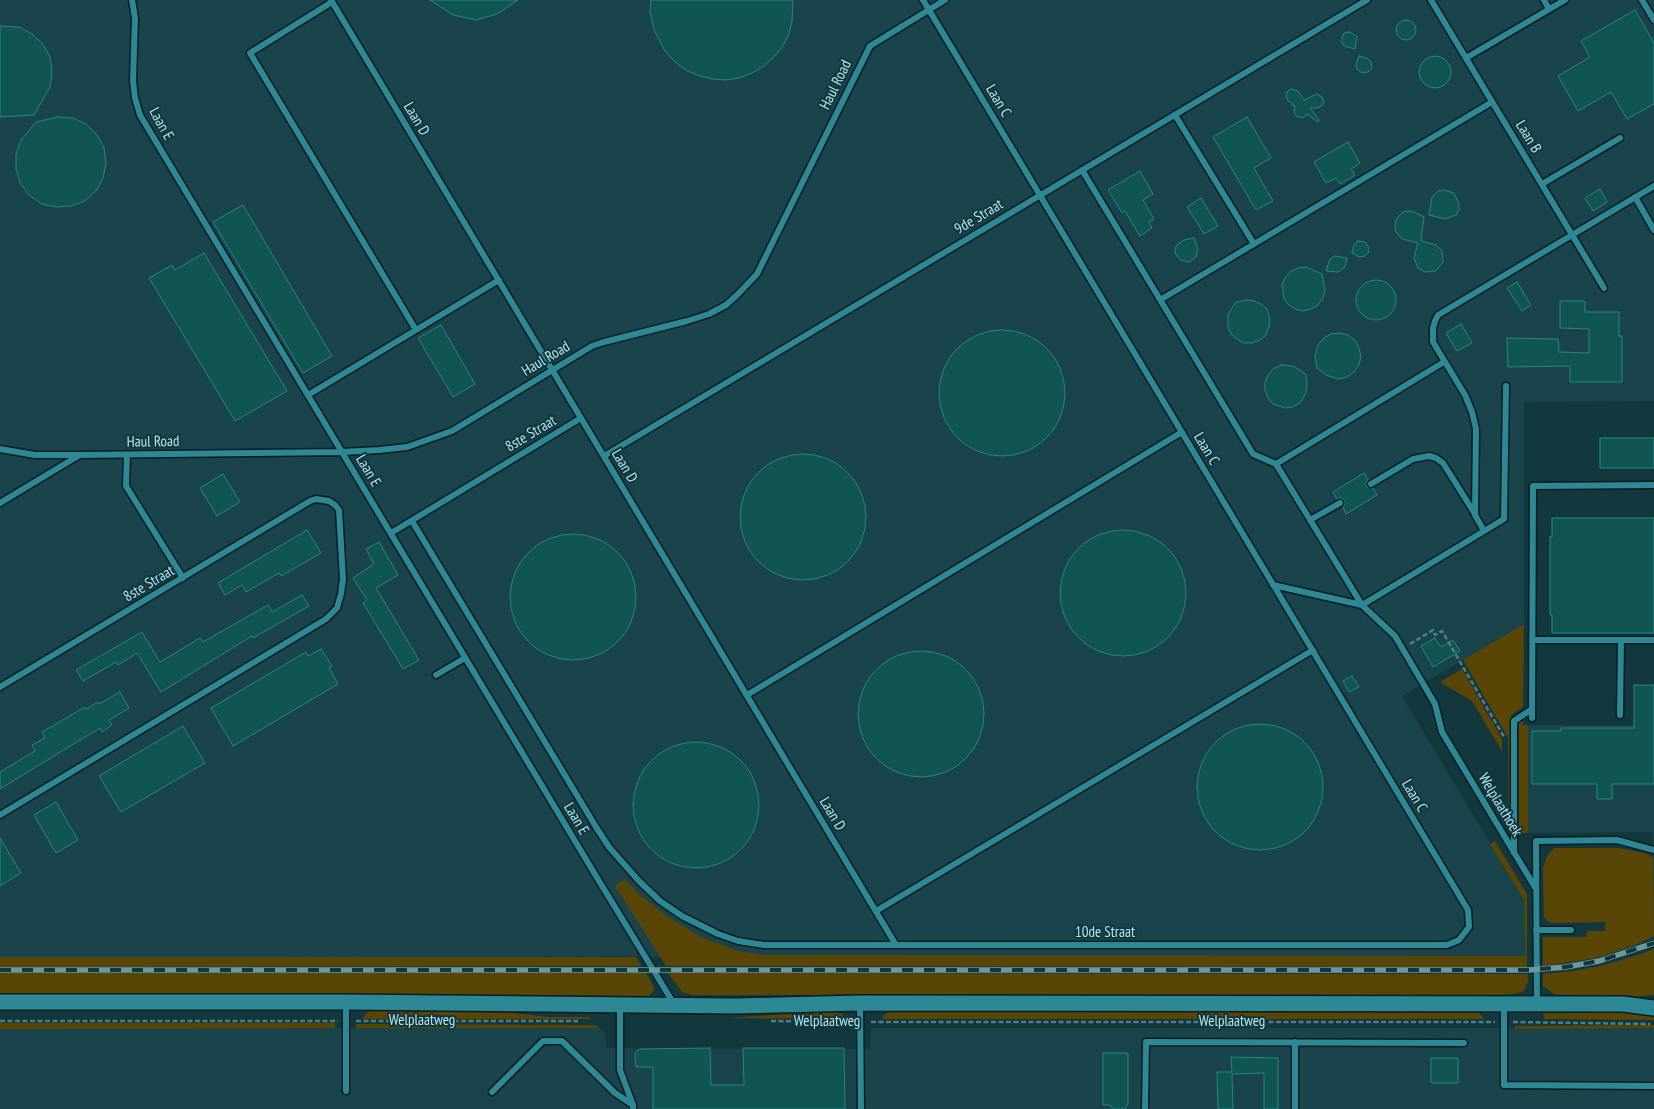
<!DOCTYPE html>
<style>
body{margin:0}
canvas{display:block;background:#12373d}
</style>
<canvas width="1654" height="1109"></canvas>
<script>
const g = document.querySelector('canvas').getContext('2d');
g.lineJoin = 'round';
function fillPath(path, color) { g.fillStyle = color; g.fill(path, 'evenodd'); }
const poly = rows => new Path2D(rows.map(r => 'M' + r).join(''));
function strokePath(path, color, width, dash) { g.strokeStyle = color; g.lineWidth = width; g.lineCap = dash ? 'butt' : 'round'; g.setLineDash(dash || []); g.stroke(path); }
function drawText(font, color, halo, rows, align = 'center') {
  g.font = font + ' "PT Sans Narrow",sans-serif'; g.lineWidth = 4; g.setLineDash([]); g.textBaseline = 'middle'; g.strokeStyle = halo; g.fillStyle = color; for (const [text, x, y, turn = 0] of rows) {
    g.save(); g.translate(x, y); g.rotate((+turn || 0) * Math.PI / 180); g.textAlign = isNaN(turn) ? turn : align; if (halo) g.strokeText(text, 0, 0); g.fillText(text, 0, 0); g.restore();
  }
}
const built = poly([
 [0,0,1654,0,1654,401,1524,402,1524,624,1402,696,1524,900,1525,956,0,957],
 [1528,725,1654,725,1654,928,1653,929,1653,832,1528,833],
 [0,1028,600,1028,605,1033,606,1048,870,1049,871,1028,1654,1028,1654,1109,0,1109]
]);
const green = poly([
 [1524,624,1523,707,1511,715,1512,832,1509,832,1508,738,1463,660],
 [1462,669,1502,739,1502,751,1472,701,1440,682],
 [1523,721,1523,725,1528,725,1528,833,1519,833,1519,722],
 [1495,841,1527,894,1527,967,666,966,615,886,624,879,640,895,668,917,703,938,738,951,761,955,1525,956,1524,900,1490,844],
 [1554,848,1619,848,1644,853,1653,857,1654,936,1636,945,1600,957,1566,963,1543,966,1543,937,1586,937,1587,931,1605,931,1605,922,1552,923,1549,922,1544,917,1543,868,1547,856],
 [1654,949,1654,995,1627,997,1556,995,1543,986,1543,974,1580,970,1604,965,1641,954],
 [0,957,636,957,641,966,0,967],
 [0,973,646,973,653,985,654,990,649,996,0,994],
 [668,973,1479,974,1528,974,1528,981,1524,991,1514,994,1502,995,692,995,682,992],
 [489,1010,548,1017,589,1017,591,1019,362,1019,369,1011,373,1011],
 [837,1011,840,1012,845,1019,727,1018],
 [896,1011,1478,1011,1484,1019,882,1019,886,1013],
 [1543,1011,1648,1012,1654,1013,1654,1020,1544,1019],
 [0,1023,335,1023,335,1028,0,1029],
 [356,1024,595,1025,600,1028,356,1028],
 [1654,1025,1654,1028,1515,1029,1515,1026]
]);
const building = poly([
 [430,0,518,0,497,14,476,20,453,15,430,0],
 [651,0,793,0,792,21,789,34,783,46,774,57,764,66,752,73,739,78,726,80,712,79,697,75,686,70,674,61,665,51,654,30,650,12,651,0],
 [1635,10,1654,43,1654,104,1627,119,1611,92,1578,111,1558,76,1590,57,1581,41,1635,10],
 '1396 30a10 10 0 1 1 20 0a10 10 0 1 1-20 0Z',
 [0,26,19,27,32,34,43,44,50,57,52,72,50,87,34,115,0,117,0,26],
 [1350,32,1357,37,1355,49,1344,46,1341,41,1344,33,1350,32],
 [1359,56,1367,58,1371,62,1372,68,1368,72,1362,73,1357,69,1356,64,1359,56],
 '1419 72a16 16 0 1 1 32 0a16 16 0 1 1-32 0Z',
 [1291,89,1298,91,1304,100,1317,94,1322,97,1324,102,1322,106,1317,108,1310,108,1319,120,1318,122,1307,114,1303,118,1296,116,1294,112,1295,106,1292,105,1293,104,1288,101,1286,97,1287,92,1291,89],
 [58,117,73,118,86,124,97,135,104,148,106,163,103,178,96,191,85,201,71,206,56,207,42,204,29,195,20,183,16,169,16,154,21,140,36,122,58,117],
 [1247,117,1271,158,1254,168,1273,201,1256,210,1213,137,1247,117],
 [1348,142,1360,163,1351,169,1355,175,1340,184,1336,178,1326,183,1314,162,1348,142],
 [1140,171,1153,194,1143,200,1154,219,1149,222,1152,228,1140,236,1125,211,1122,213,1108,190,1140,171],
 [1600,189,1607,202,1593,211,1585,198,1600,189],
 [1444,190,1454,193,1459,204,1459,209,1456,215,1445,219,1429,215,1432,197,1438,191,1444,190],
 [1201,198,1218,226,1204,234,1187,207,1201,198],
 [243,205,332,356,303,373,213,222,243,205],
 [1408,211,1414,212,1424,217,1421,241,1436,245,1442,251,1443,262,1436,271,1425,272,1418,268,1414,258,1418,243,1402,239,1396,232,1395,224,1397,218,1403,212,1408,211],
 [1194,238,1198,249,1196,257,1189,262,1180,260,1175,253,1176,246,1184,240,1194,238],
 [1358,241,1365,242,1368,246,1369,252,1365,256,1359,257,1352,253,1354,245,1358,241],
 [204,253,287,391,235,421,149,278,172,265,175,270,204,253],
 [1335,256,1347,258,1345,267,1338,272,1326,271,1330,259,1335,256],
 [1306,267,1322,274,1325,290,1323,298,1318,305,1311,309,1303,311,1295,309,1288,304,1284,299,1282,285,1285,278,1290,272,1298,268,1306,267],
 '1356 300a20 20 0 1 1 40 0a20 20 0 1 1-40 0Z',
 [1517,282,1531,305,1522,311,1507,288,1517,282],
 [1247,300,1255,301,1262,305,1267,309,1270,319,1269,327,1266,335,1260,340,1252,343,1244,343,1237,339,1231,334,1228,326,1228,314,1236,302,1247,300],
 [1560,301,1585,301,1585,312,1619,312,1619,336,1622,336,1622,382,1570,382,1570,366,1508,367,1507,338,1558,339,1559,352,1589,353,1589,329,1560,328,1560,301],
 [1461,324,1472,343,1457,351,1446,333,1461,324],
 [441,325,475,384,453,397,418,338,441,325],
 '939 393a63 63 0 1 1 126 0a63 63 0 1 1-126 0Z',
 [1340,333,1348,335,1355,340,1359,348,1361,357,1359,365,1354,372,1347,377,1338,379,1326,375,1317,368,1315,357,1318,345,1324,338,1331,334,1340,333],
 [1281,365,1293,366,1306,374,1307,385,1306,393,1300,403,1293,407,1285,408,1273,404,1268,398,1265,390,1265,382,1268,375,1273,369,1281,365],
 [1600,438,1654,438,1654,468,1600,468,1600,438],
 '740 517a63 63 0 1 1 126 0a63 63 0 1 1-126 0Z',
 [1364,473,1368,480,1366,484,1367,487,1373,488,1377,495,1346,514,1343,507,1345,504,1344,500,1341,498,1337,499,1333,492,1364,473],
 [223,474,240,502,217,516,200,488,223,474],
 [1552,518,1654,518,1654,633,1552,633,1552,615,1550,615,1550,536,1552,537,1552,518],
 [307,530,321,553,281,576,279,573,246,592,242,585,225,595,218,583,307,530],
 '1060 593a63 63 0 1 1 126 0a63 63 0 1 1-126 0Z',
 '510 597a63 63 0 1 1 126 0a63 63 0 1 1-126 0Z',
 [379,542,398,575,376,588,419,660,403,669,363,603,367,600,353,578,374,564,366,549,379,542],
 [302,595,309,606,253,638,252,636,161,692,137,653,118,665,116,662,83,681,76,670,142,632,160,662,200,638,203,642,268,605,272,612,302,595],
 [1435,638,1441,647,1453,640,1460,651,1433,667,1421,646,1435,638],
 [321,649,332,666,329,668,338,684,233,746,211,708,306,652,308,656,321,649],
 '858 714a63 63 0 1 1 126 0a63 63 0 1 1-126 0Z',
 [1352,676,1359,687,1349,692,1343,681,1352,676],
 [1634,685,1654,685,1654,784,1612,784,1612,799,1597,799,1597,784,1532,784,1532,731,1561,731,1561,728,1634,728,1634,685],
 [120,692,129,708,109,720,112,725,102,732,100,728,0,789,0,772,35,751,32,745,45,738,42,732,85,707,86,709,98,702,99,704,120,692],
 '1197 787a63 63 0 1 1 126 0a63 63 0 1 1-126 0Z',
 [183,726,205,763,121,812,99,776,183,726],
 '633 805a63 63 0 1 1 126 0a63 63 0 1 1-126 0Z',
 [56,802,78,840,56,853,34,815,56,802],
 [0,838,21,873,0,886,0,838],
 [710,1048,711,1085,744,1085,743,1048,844,1048,845,1109,653,1109,653,1067,636,1067,635,1053,640,1049,710,1048],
 [1103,1053,1128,1053,1128,1104,1125,1109,1113,1109,1110,1105,1103,1105,1103,1053],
 [1231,1057,1278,1058,1278,1109,1264,1109,1264,1073,1232,1074,1233,1109,1218,1109,1217,1072,1232,1072,1231,1057],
 [1431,1058,1458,1058,1458,1083,1431,1083,1431,1058]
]);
const path = poly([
 [1410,644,1433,630,1435,635,1442,631,1504,737],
 [0,1021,338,1021],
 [356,1021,578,1021],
 [771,1021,850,1022],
 [871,1022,1495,1022],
 [1513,1022,1650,1024]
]);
const service = poly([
 [132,0,135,18,133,81,135,98,140,115,596,876,674,1004],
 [331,0,896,945],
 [1431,0,1604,288],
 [1544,0,1549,9],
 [1642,0,1654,20],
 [332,2,250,53,416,330],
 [1466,58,1565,0],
 [1175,115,1254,244],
 [1082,170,1253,454,1276,464,1362,605,1395,636,1435,704,1442,732,1536,889],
 [1542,184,1620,138],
 [1635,197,1654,230],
 [1160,300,1492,102],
 [308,395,499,280],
 [0,449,35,455,79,455,342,452,379,450,407,447,452,431,592,346,604,342,687,321,709,314,726,305,738,294,757,274,870,46,945,0],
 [127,455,126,486,183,578],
 [604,456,1367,0],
 [1276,464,1444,362],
 [1371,484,1413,459,1429,456,1436,458,1443,463,1475,514],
 [0,503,78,456],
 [1310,520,1340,503],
 [412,521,596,827,609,847,638,880,660,901,682,916,718,934,738,941,764,945,1447,945,1459,940,1469,927,1468,910,923,0],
 [1484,531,1475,515,1476,429,1472,412,1465,395,1433,342,1433,328,1435,321,1438,315,1654,186],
 [391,533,581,418],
 [1273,585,1362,605,1504,519,1506,386],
 [1532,640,1654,640],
 [436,675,465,658],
 [0,687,310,501,316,499,329,501,335,505,339,510,343,579,341,594,337,608,326,619,0,815],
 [747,695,1182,432],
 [1620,715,1621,640],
 [1532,718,1533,486,1654,485],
 [1514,853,1514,721,1532,709],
 [876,911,1313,650],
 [1536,930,1571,930],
 [860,1003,861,1109],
 [1504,1004,1504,1085,1654,1086],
 [1537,1004,1536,841,1617,840,1654,850],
 [620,1005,620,1070,633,1105,633,1109],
 [1295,1042,1295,1109],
 [346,1091,346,1003],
 [492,1092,543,1041,562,1041,615,1093,633,1105],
 [1145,1109,1146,1042,1464,1043]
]);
const tertiary = poly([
 [0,1002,346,1002,736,1006,860,1003,1623,1004,1654,1008]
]);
const rail = poly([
 [0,970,1529,970,1566,967,1599,961,1654,943]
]);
const streetNames = [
 ["Haul Road",836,85,-64],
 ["Laan C",998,101,59],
 ["Laan D",416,119,59],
 ["Laan E",161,124,61],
 ["Laan B",1528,137,59],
 ["9de Straat",979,217,-31],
 ["Haul Road",546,359,-31],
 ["8ste Straat",531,434,-31],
 ["Haul Road",153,442,-1],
 ["Laan C",1206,449,59],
 ["Laan D",624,466,59],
 ["Laan E",368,471,59],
 ["8ste Straat",149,584,-31],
 ["Laan C",1414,796,59],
 ["Welplaathoek",1500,805,59],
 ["Laan D",832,814,59],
 ["Laan E",576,819,59],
 ["10de Straat",1105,933],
 ["Welplaatweg",422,1021],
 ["Welplaatweg",827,1022],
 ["Welplaatweg",1232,1022]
];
fillPath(built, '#1a444b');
fillPath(green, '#594607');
fillPath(building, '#115552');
strokePath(building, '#278681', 1);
strokePath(service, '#0c1c1e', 9);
strokePath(tertiary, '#0c1c1e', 18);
strokePath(path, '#517c83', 2.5, [5, 2.5]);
strokePath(service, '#2d8896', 6);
strokePath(tertiary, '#2d8896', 15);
strokePath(rail, '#6c99a1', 5.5);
strokePath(rail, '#12373d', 4, [11]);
drawText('15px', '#b4e7f0', '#12373d', streetNames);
</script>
